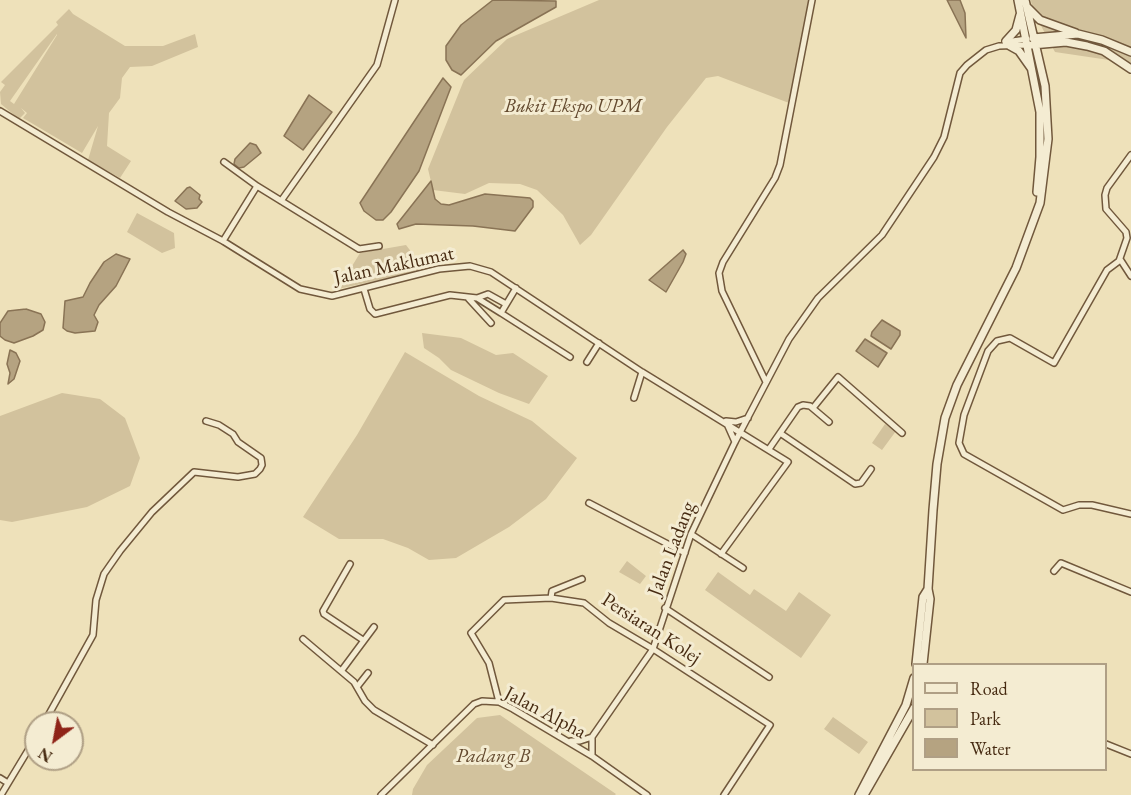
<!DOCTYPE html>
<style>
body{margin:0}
#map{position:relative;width:1131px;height:795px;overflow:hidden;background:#eee1ba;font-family:"EB Garamond",serif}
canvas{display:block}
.legend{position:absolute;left:912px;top:663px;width:195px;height:108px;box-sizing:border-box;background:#f4ecd2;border:2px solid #af9f85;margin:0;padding:8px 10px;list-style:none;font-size:18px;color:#472b12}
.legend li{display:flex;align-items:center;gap:12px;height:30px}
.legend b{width:30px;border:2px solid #af9f85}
.north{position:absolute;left:24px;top:711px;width:60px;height:60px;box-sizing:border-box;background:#f4ecd2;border:2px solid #af9f85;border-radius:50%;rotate:212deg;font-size:16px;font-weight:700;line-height:24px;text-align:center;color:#472b12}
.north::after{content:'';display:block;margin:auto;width:21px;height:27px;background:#8f2418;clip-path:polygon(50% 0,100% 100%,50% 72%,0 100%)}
</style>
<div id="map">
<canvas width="1131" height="795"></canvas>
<ul class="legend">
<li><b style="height:8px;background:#f4ecd2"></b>Road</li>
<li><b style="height:16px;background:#d2c29d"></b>Park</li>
<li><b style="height:16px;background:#b5a381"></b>Water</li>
</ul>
<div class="north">N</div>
</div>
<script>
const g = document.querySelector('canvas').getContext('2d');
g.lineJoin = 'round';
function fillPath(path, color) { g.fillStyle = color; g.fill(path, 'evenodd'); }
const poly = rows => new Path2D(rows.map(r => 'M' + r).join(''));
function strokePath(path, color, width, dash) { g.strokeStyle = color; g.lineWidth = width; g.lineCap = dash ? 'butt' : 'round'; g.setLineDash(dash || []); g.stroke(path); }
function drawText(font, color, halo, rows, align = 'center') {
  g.font = font + ' "EB Garamond",serif'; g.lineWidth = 6; g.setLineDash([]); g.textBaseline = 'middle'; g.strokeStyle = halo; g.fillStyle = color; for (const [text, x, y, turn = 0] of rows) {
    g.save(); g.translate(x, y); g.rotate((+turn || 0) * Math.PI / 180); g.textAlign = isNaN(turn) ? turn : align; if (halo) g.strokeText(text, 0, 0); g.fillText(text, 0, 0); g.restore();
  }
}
const green = poly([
 [599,0,813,0,789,103,718,76,706,78,667,127,591,235,580,245,563,215,537,190,520,184,489,183,465,194,433,190,428,169,464,80,507,39],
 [1031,0,1131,0,1131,74,1109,60,1055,52,1032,9],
 [69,9,73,14,125,46,163,46,195,34,198,47,152,66,130,67,122,78,120,98,109,113,107,146,131,161,120,178,88,160,98,126,82,153,23,118,27,113,21,108,25,113,19,119,1,104,0,92,5,85,1,82,58,25,56,22],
 [57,34,57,35,14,104,10,101],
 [137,213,174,233,175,248,162,253,127,232],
 [406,245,425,270,338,289,360,253],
 [422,333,461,338,496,355,513,353,548,376,529,404,499,393,451,370,439,358,424,348],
 [405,352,479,396,532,421,577,458,546,499,509,527,456,558,429,560,408,548,383,539,339,539,303,517,357,435],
 [62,393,100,399,125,418,140,458,130,486,87,507,12,522,0,520,0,416],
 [885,424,896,431,882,450,872,443],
 [627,561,646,576,640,584,619,572],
 [718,572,750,595,754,589,786,611,799,592,831,615,801,658,705,590],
 [500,715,616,794,615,795,412,795,413,789,427,765,477,718],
 [833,717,868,742,859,754,824,729]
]);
const water = poly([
 [493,0,556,1,556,7,496,41,461,75,452,70,446,60,446,46,461,25,493,0],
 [947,0,960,0,965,13,966,38,947,0],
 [443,78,451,87,419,171,391,212,383,220,376,220,364,211,360,203,443,78],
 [309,95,332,112,303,150,284,136,309,95],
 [250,143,256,145,261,153,244,167,239,168,234,164,235,159,250,143],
 [431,181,435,199,441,204,449,205,485,194,530,198,533,201,533,207,515,231,473,226,416,224,399,229,397,224,431,181],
 [190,187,200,195,199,199,202,202,197,208,186,209,175,201,187,188,190,187],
 [683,250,686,254,683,262,666,292,649,280,683,250],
 [116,254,130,259,116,286,99,305,94,315,98,322,95,331,75,333,67,331,63,328,65,301,83,297,90,283,104,262,116,254],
 [26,309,41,314,45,322,43,330,33,336,14,343,5,340,0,336,0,323,8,311,26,309],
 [882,320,900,331,900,335,891,349,871,336,872,332,882,320],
 [865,339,887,353,878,367,856,351,865,339],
 [10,350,16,353,20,361,14,379,8,384,10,373,7,364,10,350]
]);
const minor = poly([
 [1005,42,1027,39],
 [0,111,168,212,223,241,300,289,332,296,439,269,470,266,491,272,642,372,788,462,721,554],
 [1131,155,1107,188,1105,195,1106,209,1126,232,1127,238,1119,261,1107,270,1054,363,1010,338,997,341,988,351,964,415,959,443,964,454,1063,510,1079,505,1092,505,1131,514],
 [224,162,257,186,359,249,379,246],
 [281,201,377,65,395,0],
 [223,241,257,186],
 [1120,259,1131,276],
 [364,289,370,309,375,314,450,295,477,298,501,313,516,288],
 [468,298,491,323],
 [477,298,488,294,506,304],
 [501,313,570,357],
 [587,362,599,343],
 [766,382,722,291,719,273,723,262,775,178,780,165,812,0],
 [634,398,642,372],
 [813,408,838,377,902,433],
 [726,421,736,422,748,418],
 [727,424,735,442],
 [780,433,855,484,861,483,871,469],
 [769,449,798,407,803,405,810,406,829,422],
 [589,503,685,553],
 [691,534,743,568],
 [350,564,323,611,324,614,363,640],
 [1054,571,1061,563,1131,592],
 [551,598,552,591,582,579],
 [665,608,769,677],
 [303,639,354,682,365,701,374,710,433,745],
 [342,670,374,627],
 [357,687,368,673],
 [499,702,489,663,471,633,504,600,551,598,584,603,609,623,653,649,770,725,724,795],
 [44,723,93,635,96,600,104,574,120,551,152,512,194,472,238,477,255,474,260,469,262,465,261,458,238,442,233,434,219,425,206,421],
 [571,741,580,741,592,737],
 [1106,744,1131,754],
 [592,756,592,737,653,649,691,534,735,442,789,339,818,298,882,235,934,157,944,137,960,73,967,65,986,50,999,46,1028,45],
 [0,778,8,783],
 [1,795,36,737],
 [381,795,474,704,482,701,499,702,513,709,592,756,647,795]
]);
const tertiary = poly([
 [1018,0,1040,112,1040,157,1037,192],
 [1028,8,1040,20,1076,33],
 [1033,38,1078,34,1102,40,1131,52],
 [1006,41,1016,30,1020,15],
 [1032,45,1066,42,1087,46,1104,51,1131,69],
 [1010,46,1019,51,1031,68],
 [916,664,923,597,928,589],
 [923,664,930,599,928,589,933,510,937,464,945,418,957,385,1016,268,1040,203,1048,139,1045,86,1025,0],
 [859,795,906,705,914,678],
 [864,795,914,708]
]);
const parkNames = [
 ["Bukit Ekspo UPM",573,107],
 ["Padang B",493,757]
];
const streetNames = [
 ["Jalan Maklumat",394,266,-12],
 ["Jalan Ladang",672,549,-69],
 ["Persiaran Kolej",651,629,33],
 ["Jalan Alpha",545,713,28]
];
fillPath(green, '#d2c29d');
fillPath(water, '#b5a381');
strokePath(water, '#897355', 1.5);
strokePath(minor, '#71583c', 8);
strokePath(tertiary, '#71583c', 10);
strokePath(minor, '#f4ecd2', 5);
strokePath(tertiary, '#f4ecd2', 7);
drawText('italic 20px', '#63492e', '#f4ecd2', parkNames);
drawText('20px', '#472b12', '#f4ecd2', streetNames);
</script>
